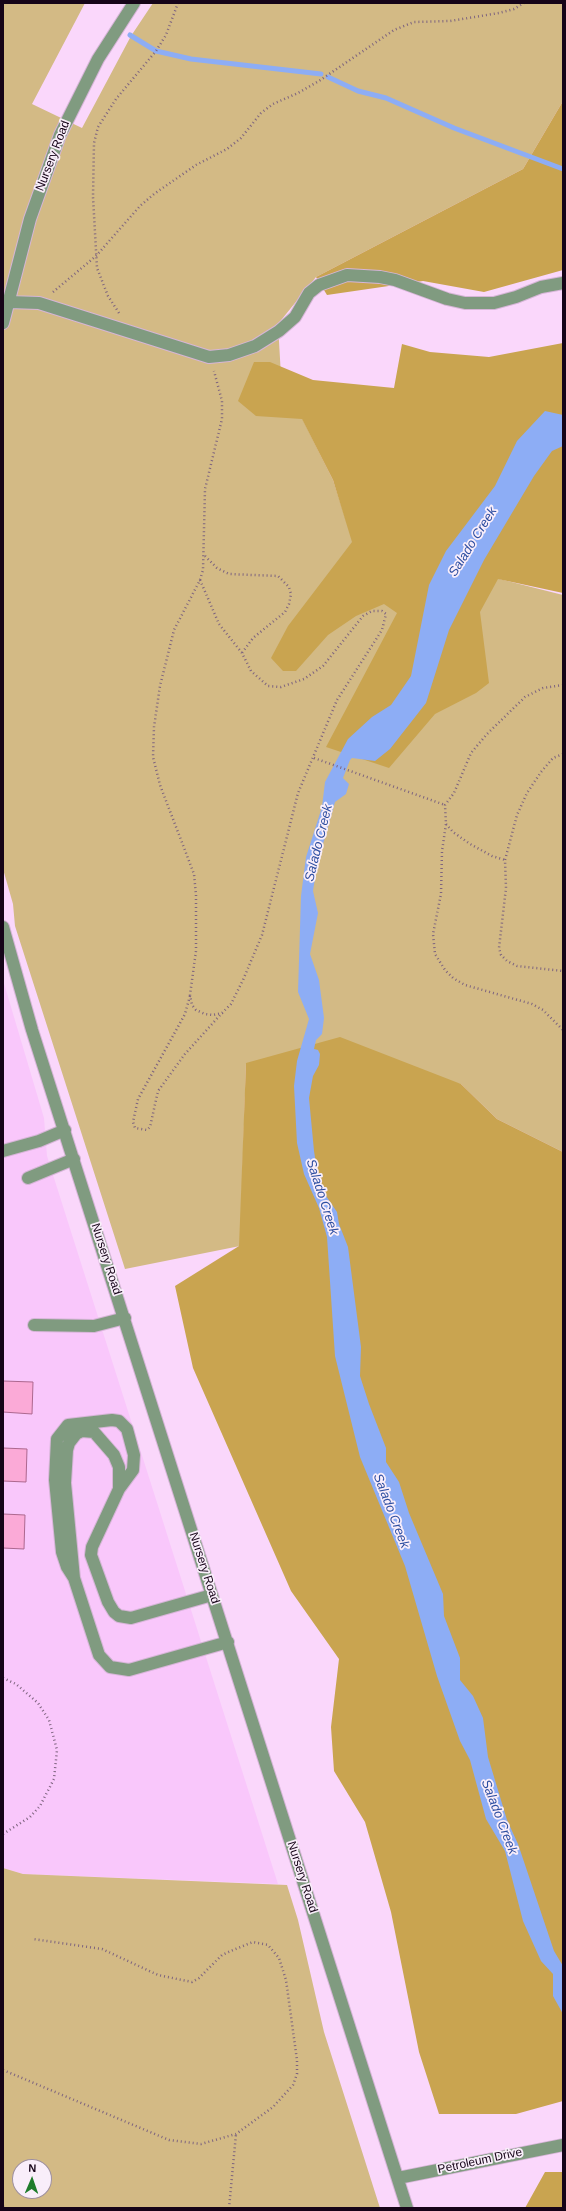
<!DOCTYPE html>
<style>
body{margin:0}
#map{position:relative;width:566px;height:2211px;overflow:hidden;background:#fad7fb;font-family:Helvetica,sans-serif}
canvas{display:block}
.frame{position:absolute;inset:0;border:4px solid #160418;pointer-events:none}
.north{position:absolute;left:12px;top:2159px;width:40px;height:40px;box-sizing:border-box;background:#f9eefa;border:1px solid #9e90a0;border-radius:50%;rotate:2deg;font-size:11px;font-weight:700;line-height:16px;text-align:center;color:#160418}
.north::after{content:'';display:block;margin:auto;width:14px;height:18px;background:#1f7c2c;clip-path:polygon(50% 0,100% 100%,50% 72%,0 100%)}
</style>
<div id="map">
<canvas width="566" height="2211"></canvas>
<div class="frame"></div>
<div class="north">N</div>
</div>
<script>
const g = document.querySelector('canvas').getContext('2d');
g.lineJoin = 'round';
function fillPath(path, color) { g.fillStyle = color; g.fill(path, 'evenodd'); }
const poly = rows => new Path2D(rows.map(r => 'M' + r).join(''));
function strokePath(path, color, width, dash) { g.strokeStyle = color; g.lineWidth = width; g.lineCap = dash ? 'butt' : 'round'; g.setLineDash(dash || []); g.stroke(path); }
function drawText(font, color, halo, rows, align = 'center') {
  g.font = font + ' Helvetica,sans-serif'; g.lineWidth = 3.5; g.setLineDash([]); g.textBaseline = 'middle'; g.strokeStyle = halo; g.fillStyle = color; for (const [text, x, y, turn = 0] of rows) {
    g.save(); g.translate(x, y); g.rotate((+turn || 0) * Math.PI / 180); g.textAlign = isNaN(turn) ? turn : align; if (halo) g.strokeText(text, 0, 0); g.fillText(text, 0, 0); g.restore();
  }
}
const built = poly([
 [3,980,44,1118,47,1156,278,1884,23,1874,3,1868]
]);
const green = poly([
 [3,3,85,3,32,104,82,128,131,36,153,3,563,3,563,101,523,169,316,277,278,324,281,376,333,480,353,542,563,595,563,1152,497,1119,461,1084,246,1063,240,1246,125,1269,15,926,13,904,3,869],
 [3,1868,23,1874,287,1885,298,1920,324,2032,380,2208,3,2208],
 [20,2167,44,2167,44,2191,20,2191]
]);
const forest = poly([
 [563,101,563,270,484,292,423,281,327,295,316,277,523,169],
 [563,343,563,593,498,579,480,612,489,683,476,693,435,714,389,768,326,747,397,613,384,604,356,616,328,635,296,671,283,671,271,658,288,626,352,542,333,480,302,419,256,416,238,401,254,362,270,362,313,380,394,388,402,344,430,352,489,357],
 [340,1037,461,1084,497,1119,563,1152,563,2101,516,2114,439,2114,419,2052,391,1912,365,1822,334,1771,331,1727,339,1659,291,1591,193,1368,175,1286,239,1246,246,1063],
 [545,2172,563,2172,563,2208,525,2208]
]);
const water = poly([
 [545,411,563,415,563,446,552,451,534,476,484,560,449,630,426,703,390,749,375,761,352,758,350,760,343,778,349,784,346,794,335,802,317,865,313,891,318,913,310,954,319,980,324,1018,322,1034,316,1040,314,1049,318,1050,320,1054,319,1065,313,1076,309,1098,314,1151,318,1177,324,1193,337,1212,339,1224,348,1247,361,1347,360,1376,369,1404,386,1448,386,1462,399,1482,409,1513,443,1594,444,1616,460,1658,460,1680,473,1696,483,1718,488,1757,507,1820,518,1844,554,1951,563,1966,563,2014,553,1996,553,1974,541,1961,523,1921,505,1851,486,1819,470,1760,460,1741,437,1676,405,1566,360,1457,335,1356,327,1237,319,1208,304,1174,297,1143,294,1086,297,1061,309,1019,298,992,301,896,306,857,322,807,325,782,348,739,372,717,391,705,411,676,429,585,446,551,495,486,517,441]
]);
const stream = poly([
 [130,35,156,51,191,59,321,74],
 [328,77,358,91,386,98,454,128,563,169]
]);
const building = poly([
 [3,1381,33,1382,32,1414,3,1412,3,1381],
 [3,1448,27,1449,26,1482,3,1481,3,1448],
 [3,1514,25,1515,24,1549,3,1548,3,1514]
]);
const path = poly([
 [53,292,96,256,140,206,154,194,196,165,227,149,241,138,261,113,273,104,298,93,319,81,394,30,414,22,450,21,499,13,514,9,524,3],
 [119,313,108,296,97,268,93,197,94,143,98,127,116,99,156,51,166,35,178,3],
 [205,556,217,568,229,574,278,576,289,587,291,594,289,604,285,612,253,638,242,653],
 [200,580,219,624,242,653,251,671,268,686,281,687,304,679,323,666,363,616,372,611,382,611,386,614,382,630,337,700,298,793,262,935,243,980,231,1004,222,1013,213,1015,205,1014,196,1010,192,1005,190,995,196,951,196,895,194,874,160,785,153,757,154,727,160,686,174,630,200,580,203,570,205,489,222,419,222,401,214,371],
 [563,685,543,688,525,697,487,734,471,753,454,793,445,805,446,824,442,851,441,894,433,934,435,954,445,970,453,978,465,985,532,1004,543,1010,563,1030],
 [563,754,553,758,541,772,527,793,517,815,505,860,506,888,499,948,501,955,507,961,517,966,563,971],
 [314,758,445,805],
 [446,824,453,832,470,844,492,856,505,860],
 [190,996,185,1014,138,1099,133,1122,135,1128,147,1130,150,1127,158,1091,185,1054,222,1013],
 [3,1678,16,1684,38,1703,49,1720,57,1750,54,1779,40,1806,30,1817,3,1834],
 [3,2070,169,2140,201,2144,236,2134,273,2107,293,2085,297,2074,297,2060,286,1980,279,1958,268,1945,253,1942,233,1950,222,1955,199,1978,192,1982,158,1975,102,1949,33,1939],
 [3,2206,4,2208],
 [229,2208,236,2134]
]);
const minor = poly([
 [9,302,39,303,209,357,229,355,255,346,279,331,295,317,309,293,319,285,347,275,380,277,395,280,447,299,465,303,494,303,516,297,541,287,563,283],
 [3,323,30,219,60,135,98,59,134,3],
 [3,927,32,1030,407,2208],
 [3,1151,39,1141,65,1130],
 [28,1178,74,1159],
 [34,1325,94,1326,125,1318],
 [119,1489,119,1467,114,1455,94,1432,82,1431,76,1434,69,1443,67,1450,65,1483,74,1578,99,1655,110,1667,129,1670,228,1642],
 [74,1578,67,1567,62,1552,55,1480,57,1439,68,1425,112,1420,119,1421,127,1429,134,1455,133,1470,119,1489,92,1547,91,1555,108,1602,114,1612,119,1616,131,1618,212,1595],
 [398,2178,563,2145]
]);
const streetNames = [
 ["Nursery Road",53,156,-69],
 ["Nursery Road",106,1259,72],
 ["Nursery Road",204,1568,72],
 ["Nursery Road",302,1877,72],
 ["Petroleum Drive",480,2161,-12]
];
const waterNames = [
 ["Salado Creek",473,542,-58],
 ["Salado Creek",319,843,-76],
 ["Salado Creek",322,1197,72],
 ["Salado Creek",391,1511,69],
 ["Salado Creek",499,1817,69]
];
fillPath(built, '#f9c7fb');
fillPath(green, '#d3ba85');
fillPath(forest, '#c9a450');
fillPath(water, '#8dadf5');
strokePath(stream, '#8dadf5', 5);
fillPath(building, '#fbaad7');
strokePath(building, '#ad688f', 1);
strokePath(minor, '#d6b5d7', 14);
strokePath(path, '#7e647f', 2.5, [1, 3]);
strokePath(minor, '#809b80', 12);
drawText('12px', '#160418', '#f9eefa', streetNames);
drawText('italic 13px', '#2d4ea1', '#f9eefa', waterNames);
</script>
